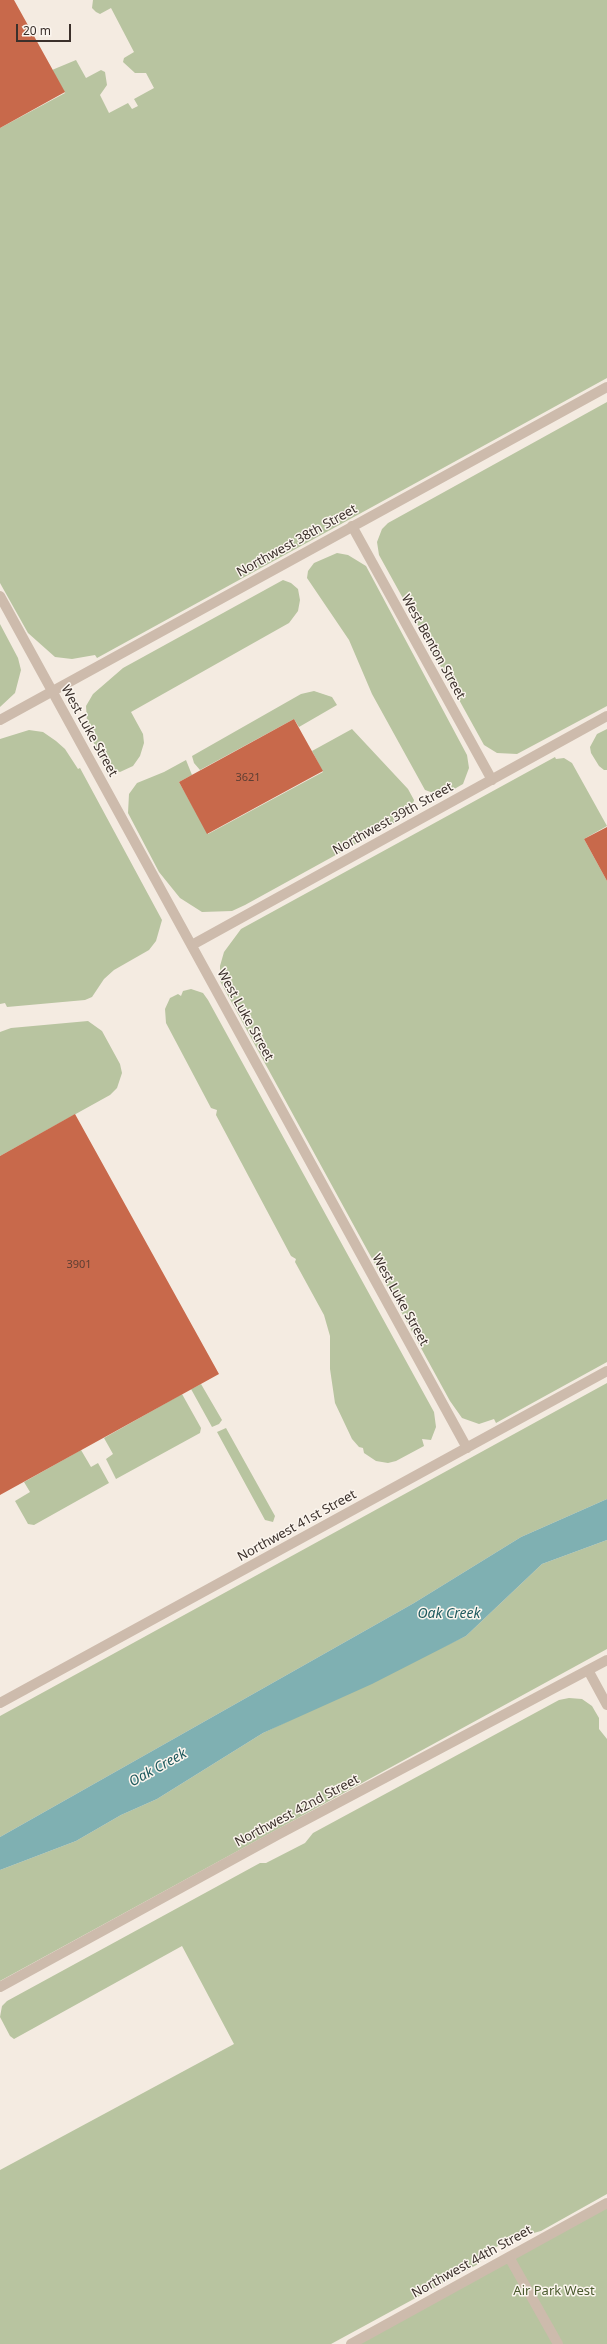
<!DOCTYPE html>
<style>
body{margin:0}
#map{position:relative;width:607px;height:2344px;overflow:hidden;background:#f4ebe1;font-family:"Noto Sans",sans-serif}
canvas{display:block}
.scale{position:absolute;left:16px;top:24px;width:55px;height:18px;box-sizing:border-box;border:2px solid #3b302b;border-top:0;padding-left:5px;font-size:12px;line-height:14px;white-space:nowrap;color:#3b302b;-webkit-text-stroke:3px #fbf5ee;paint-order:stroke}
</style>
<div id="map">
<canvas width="607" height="2344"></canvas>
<div class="scale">20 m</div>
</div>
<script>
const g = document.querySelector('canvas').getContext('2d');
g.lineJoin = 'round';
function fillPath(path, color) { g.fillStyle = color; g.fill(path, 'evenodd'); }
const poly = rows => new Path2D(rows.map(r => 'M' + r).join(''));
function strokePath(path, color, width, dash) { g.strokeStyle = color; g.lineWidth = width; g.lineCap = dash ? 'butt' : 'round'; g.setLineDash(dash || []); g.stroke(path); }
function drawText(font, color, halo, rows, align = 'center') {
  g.font = font + ' "Noto Sans",sans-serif'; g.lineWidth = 3; g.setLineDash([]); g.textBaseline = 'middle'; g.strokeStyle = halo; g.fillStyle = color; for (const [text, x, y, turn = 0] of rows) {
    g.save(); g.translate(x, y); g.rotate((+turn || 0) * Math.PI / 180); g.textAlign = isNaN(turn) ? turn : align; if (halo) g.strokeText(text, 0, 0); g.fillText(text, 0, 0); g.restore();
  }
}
const green = poly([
 [93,0,607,0,607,378,97,658,95,655,72,659,55,657,28,633,0,583,0,128,65,93,52,70,76,60,86,78,101,70,105,72,107,85,100,95,109,113,128,103,132,109,138,106,134,99,154,88,146,73,135,73,123,62,124,58,134,52,111,8,100,14,96,12,92,8],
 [607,402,607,706,517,754,497,753,484,745,379,555,377,542,382,529,388,523],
 [337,553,348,555,366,566,467,755,469,768,463,784,442,796,425,790,372,694,349,640,307,578,308,571,314,563],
 [283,580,291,583,298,589,300,600,298,611,289,623,131,712,143,734,144,743,140,756,133,766,120,772,111,770,104,764,90,735,87,721,86,706,93,694,123,668],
 [0,624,18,658,21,670,15,693,0,707],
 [314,691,332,697,337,705,299,727,294,719,200,770,194,763,192,756,301,694],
 [352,729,408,789,414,800,411,811,403,818,245,905,232,911,202,912,180,898,159,872,128,813,129,794,137,783,164,772,186,760,192,775,179,782,208,834,323,772,312,751],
 [607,729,607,770,604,770,599,766,591,753,590,747,597,734],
 [29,730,43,732,56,741,65,749,78,769,80,768,162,920,156,941,149,950,114,970,104,979,92,997,85,1000,7,1007,5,1003,0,1004,0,1009,0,739],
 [555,757,556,759,564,758,572,763,607,826,584,839,607,881,607,1362,496,1423,494,1419,479,1424,462,1418,450,1401,227,994,220,981,220,966,224,952,241,929],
 [191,989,203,993,208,1000,434,1412,436,1427,431,1440,422,1439,424,1446,396,1461,388,1463,376,1461,364,1453,363,1448,359,1447,352,1439,335,1403,330,1369,330,1336,324,1315,295,1262,296,1259,291,1256,216,1115,217,1110,211,1108,166,1023,165,1009,170,998,178,994,181,996,183,991],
 [88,1021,102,1031,120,1064,122,1073,117,1088,110,1095,0,1156,0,1032,11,1028],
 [607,1383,607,1499,521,1537,414,1603,0,1837,0,1716],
 [201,1384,222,1420,219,1424,212,1427,191,1389],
 [182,1394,201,1428,200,1433,116,1479,106,1459,113,1454,104,1438],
 [226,1428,275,1516,273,1522,265,1520,217,1432],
 [81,1450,91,1467,98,1463,109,1483,34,1525,28,1524,15,1501,30,1492,24,1482],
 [607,1540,607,1649,0,1981,0,1870,76,1841,121,1815,157,1799,263,1733,466,1636,542,1564],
 [569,1698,582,1699,592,1706,599,1718,599,1729,607,1739,607,2194,541,2231,530,2234,521,2233,482,2255,480,2263,331,2344,0,2344,0,2170,234,2044,182,1946,14,2039,10,2036,0,2017,2,2006,7,2001,260,1863,266,1863,305,1843,313,1833,559,1700],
 [607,2203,607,2344,351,2344]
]);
const water = poly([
 [607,1499,607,1540,542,1564,466,1636,372,1684,263,1733,157,1799,121,1815,76,1841,0,1870,0,1837,414,1603,521,1537]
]);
const building = poly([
 [0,0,14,0,65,92,0,128],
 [294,719,323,771,207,834,179,782],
 [607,827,607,881,584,839],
 [75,1114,219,1374,0,1495,0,1156]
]);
const minor = poly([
 [352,526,492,780],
 [0,596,467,1448],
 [192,945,607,716],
 [588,1670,607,1705],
 [0,1703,607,1371],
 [0,1987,279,1834,607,1660],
 [509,2257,558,2344],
 [351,2344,607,2203]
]);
const tertiary = poly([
 [0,720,607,387]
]);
const numberNames = [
 ["3621",248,778],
 ["3901",79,1265]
];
const streetNames = [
 ["Northwest 38th Street",297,541,-29],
 ["West Benton Street",433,647,61],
 ["West Luke Street",89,731,61],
 ["Northwest 39th Street",393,819,-29],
 ["West Luke Street",245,1015,61],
 ["West Luke Street",400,1300,61],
 ["Northwest 41st Street",297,1526,-29],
 ["Northwest 42nd Street",297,1811,-28],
 ["Northwest 44th Street",472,2262,-29]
];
const parkNames = [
 ["Air Park West",554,2291]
];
const waterNames = [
 ["Oak Creek",449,1614],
 ["Oak Creek",158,1768,-29]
];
fillPath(green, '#b8c4a0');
fillPath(water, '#7fb0b2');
fillPath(building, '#c8694b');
strokePath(minor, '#cdbbac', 10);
strokePath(tertiary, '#cdbbac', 10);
drawText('11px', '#5e3e33', null, numberNames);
drawText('13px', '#3b302b', '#fbf5ee', streetNames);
drawText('13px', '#4a5a2e', '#fbf5ee', parkNames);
drawText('italic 14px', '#1f5a5e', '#fbf5ee', waterNames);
</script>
